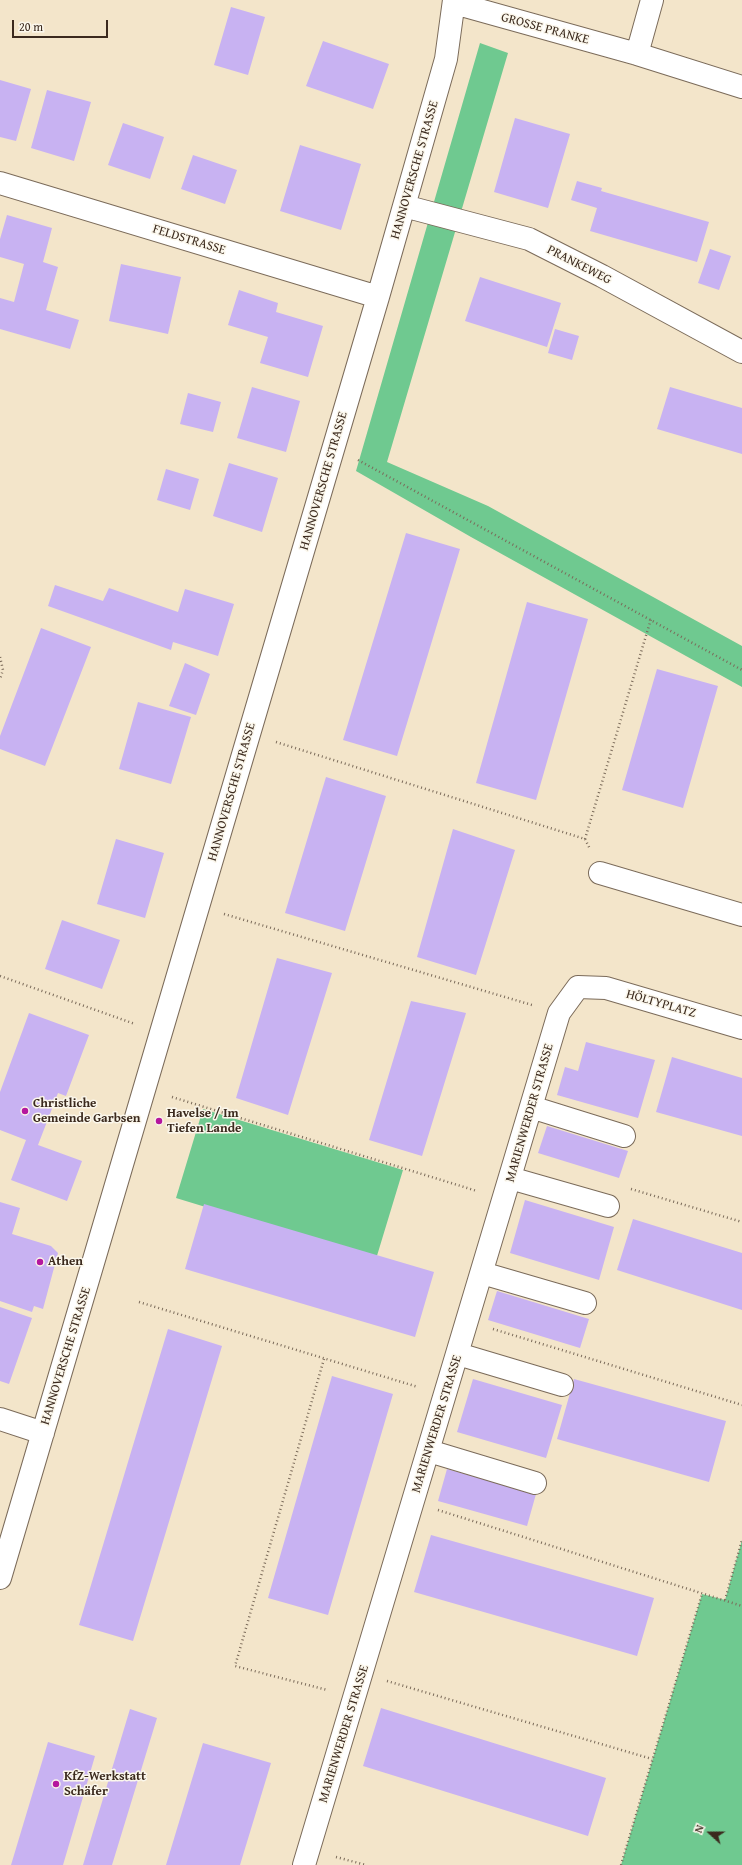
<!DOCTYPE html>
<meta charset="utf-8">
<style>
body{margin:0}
#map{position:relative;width:742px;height:1865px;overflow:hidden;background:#f3e5ca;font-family:"Gentium Book Plus",serif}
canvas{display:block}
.north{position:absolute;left:690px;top:1813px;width:40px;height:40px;-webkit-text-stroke:3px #fbf7ec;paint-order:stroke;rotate:291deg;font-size:11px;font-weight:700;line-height:16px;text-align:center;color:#3b2a1e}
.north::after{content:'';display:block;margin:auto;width:14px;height:18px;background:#3b2a1e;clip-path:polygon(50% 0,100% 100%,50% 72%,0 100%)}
.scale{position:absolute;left:12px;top:20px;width:96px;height:18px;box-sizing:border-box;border:2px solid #3b2a1e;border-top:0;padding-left:5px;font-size:12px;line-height:14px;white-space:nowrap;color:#3b2a1e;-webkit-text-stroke:3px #fbf7ec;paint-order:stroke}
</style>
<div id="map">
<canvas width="742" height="1865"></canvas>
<div class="north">N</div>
<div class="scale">20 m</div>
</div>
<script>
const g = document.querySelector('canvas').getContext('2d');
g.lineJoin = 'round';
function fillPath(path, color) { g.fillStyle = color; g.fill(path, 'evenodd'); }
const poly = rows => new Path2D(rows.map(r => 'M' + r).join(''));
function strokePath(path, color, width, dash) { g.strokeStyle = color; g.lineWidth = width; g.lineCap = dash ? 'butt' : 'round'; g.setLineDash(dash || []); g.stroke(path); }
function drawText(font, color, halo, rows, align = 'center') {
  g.font = font + ' "Gentium Book Plus",serif'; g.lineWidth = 3; g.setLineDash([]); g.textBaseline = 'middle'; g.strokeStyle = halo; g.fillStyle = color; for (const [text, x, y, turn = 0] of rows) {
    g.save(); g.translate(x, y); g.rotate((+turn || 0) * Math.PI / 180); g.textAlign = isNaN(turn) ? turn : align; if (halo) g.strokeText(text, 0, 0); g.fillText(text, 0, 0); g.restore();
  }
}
const green = poly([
 [480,43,508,53,387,462,488,506,742,646,742,687,471,537,356,471],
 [203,1109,403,1170,376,1259,176,1198],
 [742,1540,742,1865,621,1865,702,1594,725,1600]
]);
const building = poly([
 [231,7,265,17,248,75,214,65],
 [323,41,389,64,373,109,306,86],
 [0,80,31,89,16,141,0,137],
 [47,90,91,102,74,161,31,148],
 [515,118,570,134,548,208,494,192],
 [123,123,164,137,150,179,108,165],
 [300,145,361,164,341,230,280,211],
 [193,155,237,170,225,204,181,189],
 [577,181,602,188,601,191,709,222,697,262,590,231,597,208,571,200],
 [7,215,52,228,43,262,58,267,46,310,79,320,70,349,0,329,0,298,14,302,24,264,0,257,0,239],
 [710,249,731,256,719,290,698,283],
 [121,264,181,277,168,334,109,321],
 [480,277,561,303,547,347,465,321],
 [239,290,278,303,276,312,323,326,308,377,260,363,268,337,228,325],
 [555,329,579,336,572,360,548,353],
 [252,387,300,401,286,452,237,438],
 [670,387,742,408,742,454,657,429],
 [188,393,221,402,213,432,180,424],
 [229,463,278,478,262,532,213,516],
 [166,469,199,479,190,510,157,500],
 [406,533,460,549,397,756,343,740],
 [55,585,103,601,109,588,178,612,185,589,234,604,218,656,173,642,171,650,48,606],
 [527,602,588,619,536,800,476,783],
 [41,628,91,647,45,766,0,749,0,736],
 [185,663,210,674,196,715,169,706],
 [657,669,718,686,683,808,622,790],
 [138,702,191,717,171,784,119,769],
 [326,777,386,796,345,931,285,913],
 [453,829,515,850,476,975,417,957],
 [116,839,164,853,145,918,97,904],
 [62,920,120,940,102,989,45,969],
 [277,958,332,973,288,1115,236,1098],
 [411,1001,466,1013,422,1156,369,1140],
 [29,1013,89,1035,66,1096,58,1093,38,1145,82,1161,67,1201,11,1180,26,1140,0,1130,0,1092],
 [586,1042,655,1060,638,1118,557,1095,565,1067,578,1071],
 [672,1057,742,1078,742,1136,656,1112],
 [547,1126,628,1151,619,1178,538,1153],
 [525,1200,614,1227,599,1280,510,1253],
 [0,1202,20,1208,12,1234,51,1246,58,1253,43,1309,34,1306,32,1312,0,1301],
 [204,1204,434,1272,415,1337,185,1269],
 [633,1219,742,1253,742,1310,617,1270],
 [497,1291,589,1319,580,1348,488,1320],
 [0,1307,32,1318,9,1384,0,1381],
 [168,1329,222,1346,133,1641,79,1625],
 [332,1376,393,1394,328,1615,268,1598],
 [473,1379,562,1405,546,1458,457,1432],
 [574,1379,726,1421,709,1482,557,1439],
 [447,1469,536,1494,527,1526,438,1501],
 [431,1535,654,1598,637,1656,414,1592],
 [381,1708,606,1778,588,1836,363,1766],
 [130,1709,157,1718,112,1865,83,1865],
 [48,1742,95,1756,76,1821,63,1865,11,1865],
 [203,1743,271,1763,240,1865,166,1865]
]);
const path = poly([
 [358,460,742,670],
 [0,657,3,670,0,679],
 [276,742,585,839,590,849],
 [585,839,651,619],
 [224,914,532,1005],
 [0,976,135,1024],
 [172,1097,477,1191],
 [631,1189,742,1222],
 [139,1302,418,1387],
 [493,1329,742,1405],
 [324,1359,235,1666,327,1690],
 [438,1510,742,1606],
 [725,1600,742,1540],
 [387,1681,652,1759],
 [336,1857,366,1865],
 [621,1865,702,1594]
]);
const minor = poly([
 [454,3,637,54,742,87],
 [637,54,652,0],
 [0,183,378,297],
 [404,206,529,239,602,276,742,352],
 [600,873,742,915],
 [531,1107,624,1136],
 [510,1178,608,1206],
 [482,1273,585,1303],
 [458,1354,562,1385],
 [0,1419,43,1433],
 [429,1451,535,1483],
 [0,1578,378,297,446,59,454,0],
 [304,1865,559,1013,578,987,606,988,742,1028]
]);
const markers = [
 [25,1111,4,"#b5179e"],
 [159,1121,4,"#b5179e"],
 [40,1262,4,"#b5179e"],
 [56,1784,4,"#b5179e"]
];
const streetNames = [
 ["GROSSE PRANKE",545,29,15],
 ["HANNOVERSCHE STRASSE",415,170,-74],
 ["FELDSTRASSE",189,240,17],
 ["PRANKEWEG",579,265,27],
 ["HANNOVERSCHE STRASSE",324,481,-74],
 ["HANNOVERSCHE STRASSE",232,792,-74],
 ["HÖLTYPLATZ",661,1004,16],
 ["MARIENWERDER STRASSE",530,1113,-74],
 ["HANNOVERSCHE STRASSE",66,1356,-73],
 ["MARIENWERDER STRASSE",437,1424,-73],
 ["MARIENWERDER STRASSE",344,1734,-73]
];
const poiNames = [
 ["Christliche",33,1104],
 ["Gemeinde Garbsen",33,1119],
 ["Havelse / Im",167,1114],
 ["Tiefen Lande",167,1129],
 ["Athen",48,1262],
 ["KfZ-Werkstatt",64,1777],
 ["Schäfer",64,1792]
];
fillPath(green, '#6fc990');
fillPath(building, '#c8b2f2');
strokePath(minor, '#7b6b5a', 24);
strokePath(path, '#7b6b5a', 2.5, [1, 3]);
strokePath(minor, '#fff', 22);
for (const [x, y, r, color] of markers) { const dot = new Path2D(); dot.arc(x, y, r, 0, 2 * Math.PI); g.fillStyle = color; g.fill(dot); strokePath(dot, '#fbf7ec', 1.5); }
drawText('13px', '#3b2a1e', '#fbf7ec', streetNames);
drawText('bold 13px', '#3b2a1e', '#fbf7ec', poiNames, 'left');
</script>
